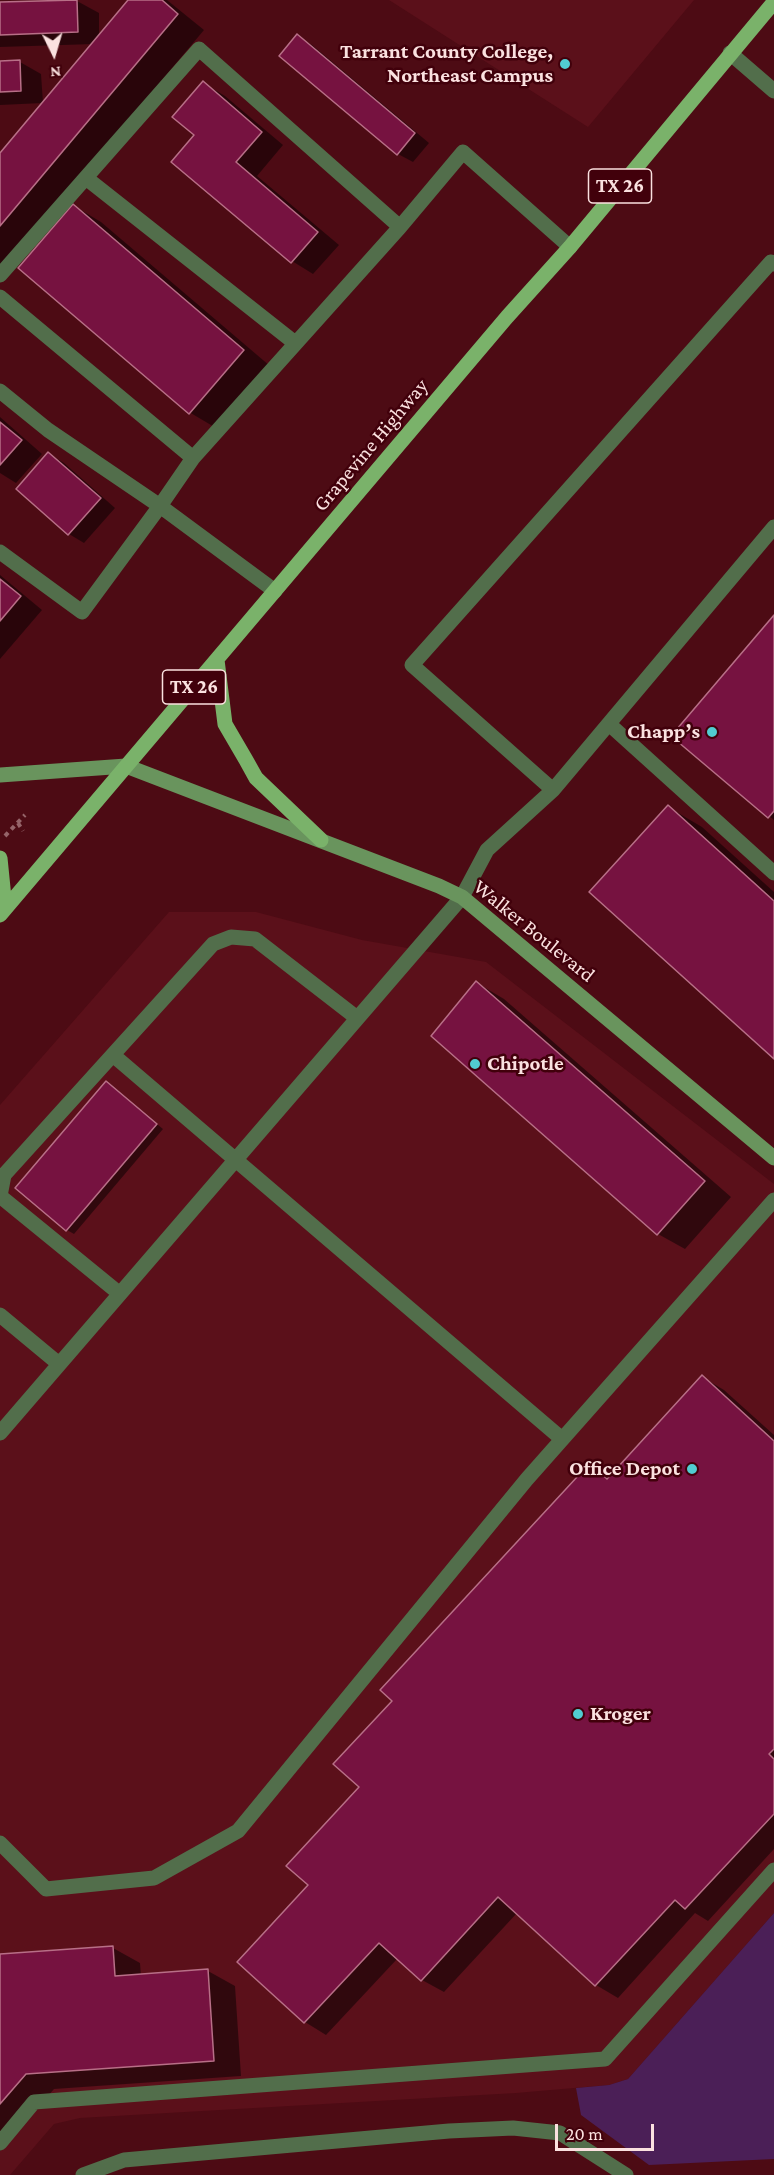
<!DOCTYPE html>
<meta charset="utf-8">
<style>
body{margin:0}
#map{position:relative;width:774px;height:2175px;overflow:hidden;background:#4d0b14;font-family:"Crimson Pro",serif}
canvas{display:block}
.north{position:absolute;left:24px;top:24px;width:60px;height:60px;-webkit-text-stroke:4px #41000b;paint-order:stroke;rotate:175deg;font-size:16px;font-weight:700;line-height:24px;text-align:center;color:#fbe1e0}
.north::after{content:'';display:block;margin:auto;width:21px;height:27px;background:#fbe1e0;clip-path:polygon(50% 0,100% 100%,50% 72%,0 100%)}
.scale{position:absolute;left:555px;top:2124px;width:99px;height:27px;box-sizing:border-box;border:3px solid #fbe1e0;border-top:0;padding-left:8px;font-size:18px;line-height:21px;white-space:nowrap;color:#fbe1e0;-webkit-text-stroke:4px #41000b;paint-order:stroke}
</style>
<div id="map">
<canvas width="774" height="2175"></canvas>
<div class="north">N</div>
<div class="scale">20 m</div>
</div>
<script>
const g = document.querySelector('canvas').getContext('2d');
g.lineJoin = 'round';
function fillPath(path, color) { g.fillStyle = color; g.fill(path, 'evenodd'); }
const poly = rows => new Path2D(rows.map(r => 'M' + r).join(''));
function strokePath(path, color, width, dash) { g.strokeStyle = color; g.lineWidth = width; g.lineCap = dash ? 'butt' : 'round'; g.setLineDash(dash || []); g.stroke(path); }
function drawText(font, color, halo, rows, align = 'center') {
  g.font = font + ' "Crimson Pro",serif'; g.lineWidth = 5; g.setLineDash([]); g.textBaseline = 'middle'; g.strokeStyle = halo; g.fillStyle = color; for (const [text, x, y, turn = 0] of rows) {
    g.save(); g.translate(x, y); g.rotate((+turn || 0) * Math.PI / 180); g.textAlign = isNaN(turn) ? turn : align; if (halo) g.strokeText(text, 0, 0); g.fillText(text, 0, 0); g.restore();
  }
}
const built = poly([
 [389,0,694,0,588,127],
 [169,912,256,912,362,940,486,962,774,1184,774,1913,628,2079,609,2085,516,2093,80,2118,54,2124,10,2175,0,2175,0,1105]
]);
const green = poly([
 [774,1913,774,2159,649,2165,581,2115,576,2088,609,2085,628,2079]
]);
const shadow = poly([
 [130,0,167,0,204,30,0,273,0,155,94,44,0,47,0,3,77,1,99,13,99,37],
 [297,36,312,45,429,143,413,162,398,154],
 [20,62,41,74,43,103,0,105,0,63],
 [203,83,225,96,283,145,257,176,339,245,313,274,292,261,196,135],
 [74,206,101,222,270,366,216,428,189,412],
 [0,417,42,454,16,483,0,473],
 [49,454,64,463,115,508,84,543,69,534,18,489],
 [0,575,42,610,0,659],
 [774,618,774,820,673,736],
 [668,807,702,827,774,892,774,1057],
 [477,983,504,999,731,1197,685,1249,658,1234],
 [106,1083,163,1129,74,1234,67,1230],
 [702,1377,724,1390,774,1435,774,1849,708,1921,695,1913,618,1998,596,1985,517,1913,444,1992,422,1980,398,1958,326,2035,305,2022,310,1885,361,1787,394,1701,590,1465,611,1477],
 [113,1948,140,1963,141,1976,208,1971,235,1986,241,2076,54,2089,0,2151,0,1956]
]);
const building = poly([
 [77,0,78,32,0,35,0,2,77,0],
 [128,0,162,0,178,14,0,226,0,153,128,0],
 [297,34,415,133,397,155,279,56,297,34],
 [20,60,21,91,0,92,0,61,20,60],
 [203,81,262,132,236,162,318,232,291,263,171,162,194,135,172,117,203,81],
 [73,204,244,350,189,414,18,268,73,204],
 [0,422,22,440,0,465,0,422],
 [48,452,101,498,68,535,16,489,48,452],
 [0,579,21,596,0,621,0,579],
 [774,615,774,811,768,818,671,736,774,615],
 [668,805,774,901,774,1059,589,892,668,805],
 [476,981,705,1181,657,1235,431,1036,476,981],
 [106,1081,157,1124,66,1231,15,1188,106,1081],
 [702,1375,774,1441,774,1749,769,1754,774,1759,774,1814,685,1909,675,1900,595,1986,498,1897,421,1981,379,1943,304,2023,237,1962,308,1885,286,1866,359,1787,333,1764,392,1701,380,1690,590,1463,607,1479,702,1375],
 [113,1946,115,1976,208,1969,214,2061,26,2074,0,2104,0,1954,113,1946]
]);
const path = poly([
 [18,823,23,831],
 [5,836,25,815]
]);
const lane = poly([
 [86,178,295,343],
 [0,275,199,49,400,227,463,152,570,247],
 [0,297,193,458,160,506,275,591],
 [0,391,48,430,160,506,82,612,0,552],
 [193,458,400,227],
 [609,724,774,873],
 [553,790,412,665,771,262,774,264],
 [113,1055,562,1439],
 [0,1196,4,1175,213,944,231,937,255,939,357,1018],
 [0,1196,120,1294],
 [0,1315,59,1364],
 [0,1433,462,897,487,850,553,790,774,527],
 [0,1843,46,1889,154,1878,238,1831,527,1479,774,1200],
 [0,2143,34,2102,605,2059,774,1870],
 [83,2175,124,2160,449,2131,513,2128,560,2133,626,2175]
]);
const street = poly([
 [730,53,774,91]
]);
const secondary = poly([
 [0,775,126,766,439,886,462,897,774,1158]
]);
const primary = poly([
 [217,660,225,724,246,760,256,778,321,840],
 [0,858,5,908],
 [0,915,507,317,570,247,774,2]
]);
const markers = [
 [565,64,6,"#51ccd1"],
 [712,732,6,"#51ccd1"],
 [475,1064,6,"#51ccd1"],
 [692,1469,6,"#51ccd1"],
 [578,1714,6,"#51ccd1"]
];
const shields = [
 [620,186,63],
 [194,687,63]
];
const shieldNames = [
 ["TX 26",620,186],
 ["TX 26",194,687]
];
const poiNames = [
 ["Tarrant County College,",553,52],
 ["Northeast Campus",553,76],
 ["Chapp’s",700,732],
 ["Chipotle",487,1064,"left"],
 ["Office Depot",680,1469],
 ["Kroger",590,1714,"left"]
];
const streetNames = [
 ["Grapevine Highway",371,445,-50],
 ["Walker Boulevard",534,931,39]
];
fillPath(built, '#5b101a');
fillPath(green, '#4b1f57');
fillPath(shadow, '#0007');
fillPath(building, '#761240');
strokePath(building, '#b86f87', 1.5);
strokePath(path, '#956469', 4, [4.5, 4.5]);
strokePath(lane, '#526e4b', 15);
strokePath(street, '#526e4b', 15);
strokePath(secondary, '#69945d', 15);
strokePath(primary, '#7ab26a', 15);
for (const [x, y, r, color] of markers) { const dot = new Path2D(); dot.arc(x, y, r, 0, 2 * Math.PI); g.fillStyle = color; g.fill(dot); strokePath(dot, '#41000b', 2); }
for (const [x, y, w] of shields) { const box = new Path2D(); box.roundRect(x - w / 2, y - 17, w, 34, 4.5); g.fillStyle = '#41000b'; g.fill(box); strokePath(box, '#fbe1e0', 1.5); }
drawText('bold 20px', '#fbe1e0', null, shieldNames);
drawText('bold 21px', '#fbe1e0', '#41000b', poiNames, 'right');
drawText('21px', '#fbe1e0', '#41000b', streetNames);
</script>
